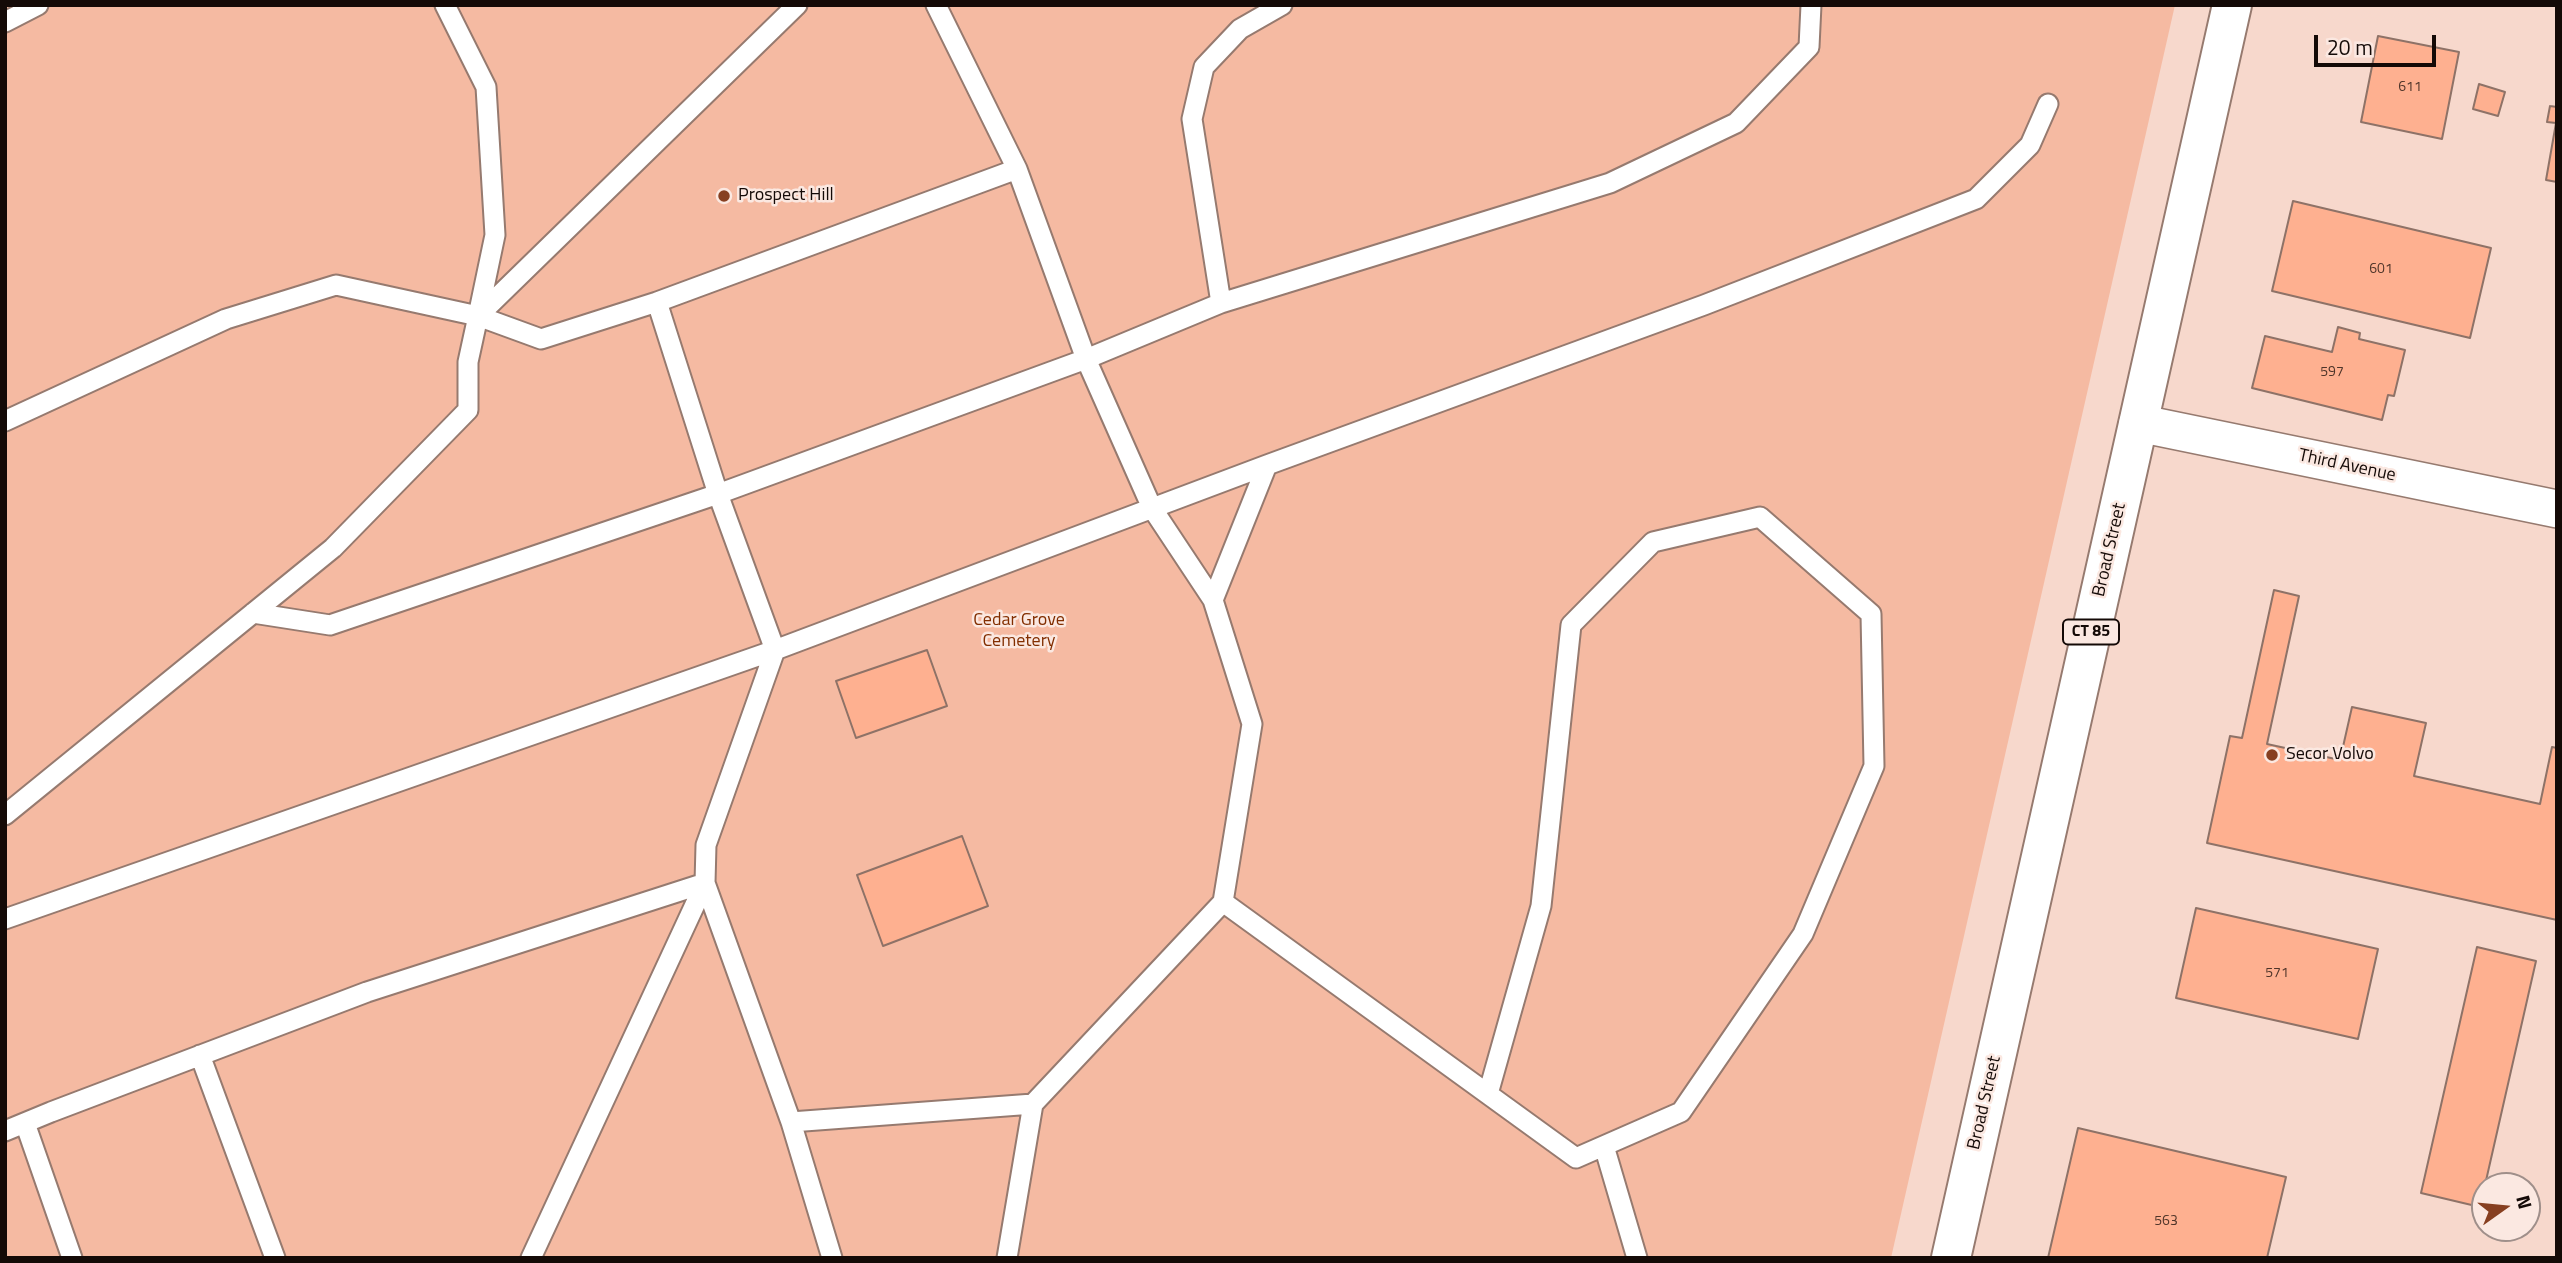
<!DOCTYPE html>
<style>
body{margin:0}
#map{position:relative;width:2562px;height:1263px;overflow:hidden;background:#f7d8cc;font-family:"Titillium Web",sans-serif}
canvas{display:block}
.frame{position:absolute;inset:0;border:7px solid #140a07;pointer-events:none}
.north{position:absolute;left:2471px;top:1172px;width:70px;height:70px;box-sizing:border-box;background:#fbe8e1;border:2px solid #9f8f8a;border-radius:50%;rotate:75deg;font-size:19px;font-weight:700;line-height:28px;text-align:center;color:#140a07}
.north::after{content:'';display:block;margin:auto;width:24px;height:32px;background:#873f20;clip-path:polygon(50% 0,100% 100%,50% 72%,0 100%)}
.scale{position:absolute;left:2314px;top:35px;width:122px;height:32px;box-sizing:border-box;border:4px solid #140a07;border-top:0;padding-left:9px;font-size:21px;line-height:24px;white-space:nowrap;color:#140a07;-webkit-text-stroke:5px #fbe8e1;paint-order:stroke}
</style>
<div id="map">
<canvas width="2562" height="1263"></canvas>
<div class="frame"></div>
<div class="north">N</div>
<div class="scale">20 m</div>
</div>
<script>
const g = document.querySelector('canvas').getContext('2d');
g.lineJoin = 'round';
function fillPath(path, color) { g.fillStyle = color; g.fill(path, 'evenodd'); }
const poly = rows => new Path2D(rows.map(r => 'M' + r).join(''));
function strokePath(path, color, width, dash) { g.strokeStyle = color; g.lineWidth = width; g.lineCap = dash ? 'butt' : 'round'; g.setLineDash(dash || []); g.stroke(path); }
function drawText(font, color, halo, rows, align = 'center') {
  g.font = font + ' "Titillium Web",sans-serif'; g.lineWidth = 5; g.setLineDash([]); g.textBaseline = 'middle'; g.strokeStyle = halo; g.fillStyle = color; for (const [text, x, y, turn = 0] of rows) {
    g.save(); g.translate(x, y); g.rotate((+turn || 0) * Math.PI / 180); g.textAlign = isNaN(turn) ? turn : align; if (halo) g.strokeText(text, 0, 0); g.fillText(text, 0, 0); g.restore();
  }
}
const green = poly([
 [5,5,2175,5,1891,1258,5,1258]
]);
const building = poly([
 [2378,36,2459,52,2442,139,2361,122,2378,36],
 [2479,84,2505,92,2498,116,2473,109,2479,84],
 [2550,106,2557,107,2557,182,2546,180,2556,123,2547,122,2550,106],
 [2293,201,2491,248,2470,338,2272,291,2293,201],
 [2338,327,2360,333,2359,339,2405,350,2394,396,2388,395,2382,420,2252,388,2265,336,2332,352,2338,327],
 [2274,590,2299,596,2267,744,2340,760,2352,707,2426,723,2414,776,2540,804,2552,747,2557,748,2557,920,2207,843,2230,736,2242,738,2274,590],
 [927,650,947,706,856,738,836,681,927,650],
 [962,836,988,906,883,946,857,875,962,836],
 [2196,908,2378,949,2358,1039,2176,998,2196,908],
 [2477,947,2536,961,2480,1207,2421,1193,2477,947],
 [2078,1128,2286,1177,2267,1258,2048,1258,2078,1128]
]);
const service = poly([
 [445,5,486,87,495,235,478,316],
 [936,5,1017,169],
 [1811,5,1809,47,1736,123,1610,183,1221,303,1086,359,1017,169,657,302,718,494,775,650,1267,465,1704,305,1976,199,2030,145,2048,104],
 [5,22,38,5],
 [1221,303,1192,119,1204,67,1240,29,1282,5],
 [5,421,226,319,336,285,478,316,541,339,657,302],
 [1213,600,1252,724,1223,902,1576,1158,1681,1112,1803,934,1874,766,1871,614,1760,517,1653,542,1571,625,1541,906,1488,1094],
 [253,613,330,625,718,494,1086,359,1152,508,1213,600,1267,465],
 [5,815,333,548,468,410,468,362,478,316,797,5],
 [5,919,775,650,706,845,705,883,791,1122,832,1258],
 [200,1055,275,1258],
 [791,1122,1033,1104],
 [25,1123,72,1258],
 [5,1131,51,1112,367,992,705,883],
 [1604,1146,1637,1258],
 [531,1258,705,883],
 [1007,1258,1033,1104,1223,902]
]);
const minor = poly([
 [2138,423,2557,509]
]);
const primary = poly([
 [1951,1258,2232,5]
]);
const markers = [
 [724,196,7,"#873f20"],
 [2272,755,7,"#873f20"]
];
const numberNames = [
 ["611",2410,88],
 ["601",2381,270],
 ["597",2332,373],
 ["571",2277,974],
 ["563",2166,1222]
];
const shields = [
 [2091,632,56]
];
const shieldNames = [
 ["CT 85",2091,632]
];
const poiNames = [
 ["Prospect Hill",738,196],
 ["Secor Volvo",2286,755]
];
const streetNames = [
 ["Third Avenue",2347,466,12],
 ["Broad Street",2110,550,-77],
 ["Broad Street",1985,1103,-77]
];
const parkNames = [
 ["Cedar Grove",1019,621],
 ["Cemetery",1019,642]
];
fillPath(green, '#f5baa2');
fillPath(building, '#feb090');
strokePath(building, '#8e7267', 2);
strokePath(service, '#967a6f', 23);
strokePath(minor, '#967a6f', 40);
strokePath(primary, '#967a6f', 42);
strokePath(service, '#fff', 19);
strokePath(minor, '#fff', 37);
strokePath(primary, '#fff', 38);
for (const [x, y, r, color] of markers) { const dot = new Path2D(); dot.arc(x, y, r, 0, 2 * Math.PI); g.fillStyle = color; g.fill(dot); strokePath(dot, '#fbe8e1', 2.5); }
drawText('14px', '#4e3429', null, numberNames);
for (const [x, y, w] of shields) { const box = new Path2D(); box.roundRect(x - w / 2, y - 12.5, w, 25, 5); g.fillStyle = '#fbe8e1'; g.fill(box); strokePath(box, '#140a07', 2); }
drawText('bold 16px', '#140a07', null, shieldNames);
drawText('18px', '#140a07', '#fbe8e1', poiNames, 'left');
drawText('18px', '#140a07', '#fbe8e1', streetNames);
drawText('18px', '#822e00', '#fbe8e1', parkNames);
</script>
